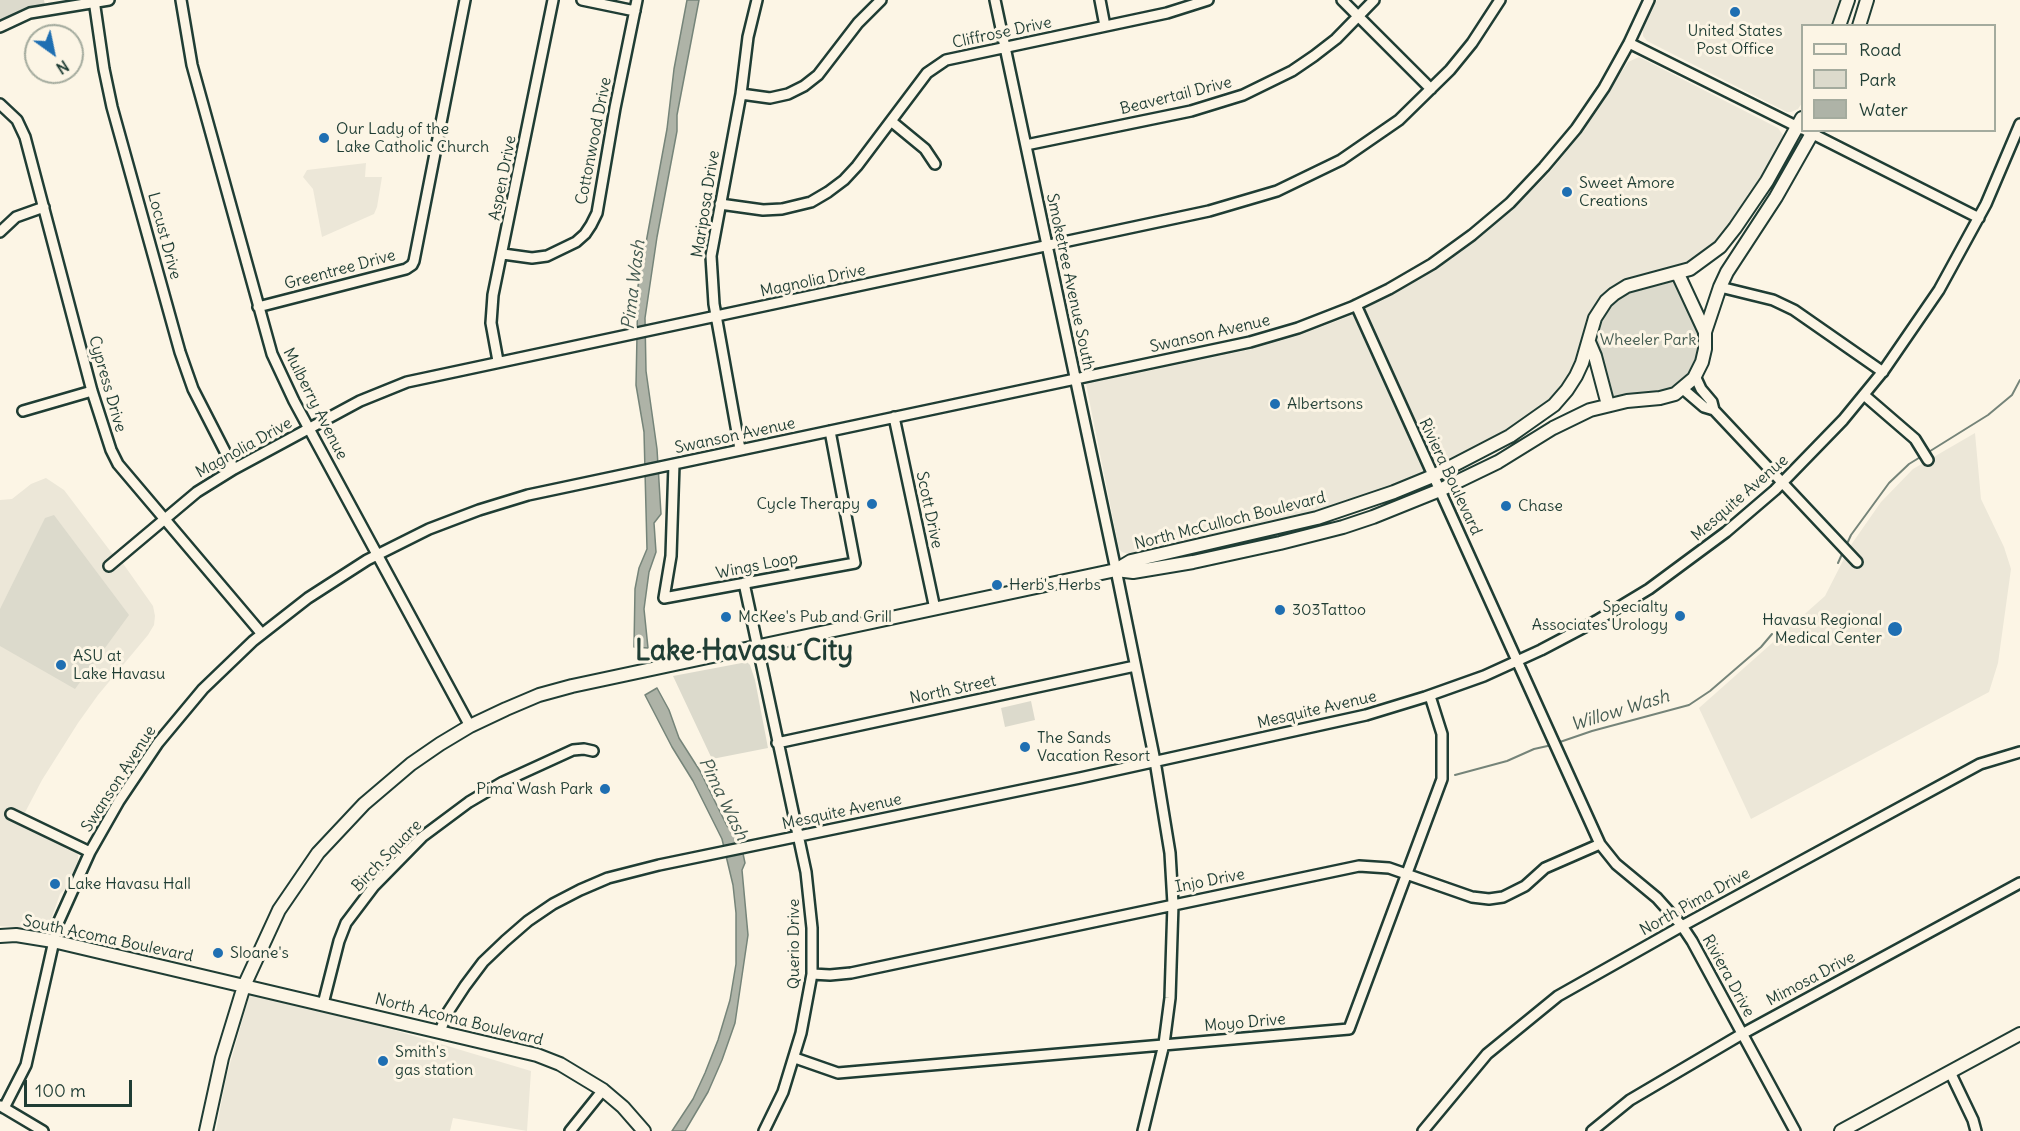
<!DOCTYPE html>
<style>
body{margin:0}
#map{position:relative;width:2020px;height:1131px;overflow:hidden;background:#fcf5e5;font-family:Delius,sans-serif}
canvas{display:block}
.legend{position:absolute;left:1801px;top:24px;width:195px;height:108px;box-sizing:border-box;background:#fcf5e5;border:2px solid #a4ab9e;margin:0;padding:8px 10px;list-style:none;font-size:18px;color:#1f3d34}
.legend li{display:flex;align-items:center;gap:12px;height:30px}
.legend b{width:30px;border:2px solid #a4ab9e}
.north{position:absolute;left:24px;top:24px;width:60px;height:60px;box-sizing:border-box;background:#fcf5e5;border:2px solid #a4ab9e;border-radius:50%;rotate:147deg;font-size:16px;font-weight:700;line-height:24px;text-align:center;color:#1f3d34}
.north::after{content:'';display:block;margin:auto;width:21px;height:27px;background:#1f6fb2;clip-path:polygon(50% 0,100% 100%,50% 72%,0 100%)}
.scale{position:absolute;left:24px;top:1080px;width:108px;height:27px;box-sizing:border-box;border:3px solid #1f3d34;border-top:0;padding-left:8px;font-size:18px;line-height:21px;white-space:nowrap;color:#1f3d34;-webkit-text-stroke:4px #fcf5e5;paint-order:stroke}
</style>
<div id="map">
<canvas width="2020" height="1131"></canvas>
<ul class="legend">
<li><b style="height:8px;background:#fcf5e5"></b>Road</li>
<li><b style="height:16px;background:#dcdacc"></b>Park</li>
<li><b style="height:16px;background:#aeb3a7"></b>Water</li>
</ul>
<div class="north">N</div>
<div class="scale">100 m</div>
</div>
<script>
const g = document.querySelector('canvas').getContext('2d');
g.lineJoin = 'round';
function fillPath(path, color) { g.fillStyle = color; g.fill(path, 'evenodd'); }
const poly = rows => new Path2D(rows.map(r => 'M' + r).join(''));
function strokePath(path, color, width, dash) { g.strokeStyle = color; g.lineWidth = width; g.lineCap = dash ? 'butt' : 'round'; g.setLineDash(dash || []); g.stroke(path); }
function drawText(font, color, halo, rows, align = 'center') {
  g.font = font + ' Delius,sans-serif'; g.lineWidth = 6; g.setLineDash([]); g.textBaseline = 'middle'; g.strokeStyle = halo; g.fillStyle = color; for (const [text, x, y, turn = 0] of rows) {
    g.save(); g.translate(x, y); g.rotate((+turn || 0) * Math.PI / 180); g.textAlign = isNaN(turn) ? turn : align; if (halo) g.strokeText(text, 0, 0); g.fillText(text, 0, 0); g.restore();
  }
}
const built = poly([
 [1657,0,1842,0,1834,25,1802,26,1802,103,1798,109,1791,112,1787,112,1647,41,1643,36,1643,30],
 [1639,57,1778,128,1783,135,1783,145,1745,205,1717,244,1688,265,1624,279,1609,288,1600,296,1588,315,1575,363,1569,375,1561,389,1548,403,1505,433,1429,474,1313,515,1132,555,1122,552,1119,549,1086,384,1252,349,1300,335,1347,317,1392,295,1435,270,1476,240,1514,208,1550,172,1581,133,1628,62],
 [366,163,365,177,382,177,377,207,374,214,322,237,313,189,303,177,307,170],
 [1975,433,1981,499,2004,547,2011,569,1998,663,1989,692,1751,819,1699,708,1825,596,1851,545,1881,502,1913,469],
 [46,478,64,490,111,552,122,562,153,606,155,616,154,625,148,635,98,695,78,723,42,780,20,822,75,850,78,855,78,861,67,887,60,894,49,925,40,929,0,926,0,500,12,499,31,484],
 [250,993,347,1016,531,1071,527,1131,453,1118,450,1131,216,1131,226,1078]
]);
const green = poly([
 [0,0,44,0,45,5,23,9,0,20],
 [1676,281,1699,326,1700,353,1692,370,1680,383,1664,391,1614,399,1610,398,1595,345,1600,319,1610,304,1625,293],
 [54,515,129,615,75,689,0,646,0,609,45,518],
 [747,662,750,665,755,680,768,748,712,759,673,676],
 [1031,701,1035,720,1005,727,1001,708]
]);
const water = poly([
 [687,0,699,0,677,115,677,131,657,237,645,318,646,371,657,449,661,514,654,523,656,552,649,572,644,609,648,648,634,647,635,589,639,568,647,549,644,432,636,385,638,286,667,129,674,69,687,0],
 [657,688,669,710,679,738,700,771,727,826,739,835,745,863,742,870,748,935,735,1023,722,1060,708,1092,685,1131,672,1131,693,1099,705,1073,718,1040,730,1000,736,964,736,913,733,885,722,839,693,781,672,747,645,695,657,688]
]);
const stream = poly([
 [1927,453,1988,415,2012,395,2020,380],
 [1846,546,1851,535,1889,483,1909,464,1922,456],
 [1838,563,1843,552],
 [1557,743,1592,731,1689,705,1710,691,1761,647,1772,634],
 [1455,775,1507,761,1534,749,1552,745]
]);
const minor = poly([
 [94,0,104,69,112,107,180,352,193,389,234,469],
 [181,0,192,65,272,354,294,401,470,726],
 [582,0,635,11],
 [995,0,1116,570,1155,761,1170,853,1173,904,1170,998,1164,1044,1143,1131],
 [1100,0,1105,26],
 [1342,0,1431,89],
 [0,27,30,13,109,0],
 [1629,43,1802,129],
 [741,94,770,98,788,94,804,86,818,75,858,23,881,0],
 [0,104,17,120,25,137,92,391,111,450,118,464,262,634],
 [891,121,925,149,935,164],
 [1805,130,1979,218],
 [1026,145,1191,111,1243,95,1292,71,1314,56,1336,39,1374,0],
 [720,204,763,210,782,209,811,202,828,192,844,180,857,166,927,73,946,60,1167,13,1208,0],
 [0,232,16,217,44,207],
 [503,254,532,258,547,256,576,242,585,234,591,225,597,213,615,108,637,0],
 [1720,287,1773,300,1794,310,1883,372],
 [1356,305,1600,844,1616,864,1657,898,1682,926,1692,941,1795,1131],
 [258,307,406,269,412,265,414,261,465,0],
 [498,361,491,323,493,295,553,0],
 [1695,376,1701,389,1712,402,1714,410],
 [1683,389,1704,407,1714,410,1857,562],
 [1864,395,1915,439,1928,460],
 [23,411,92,391],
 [894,417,935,609],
 [740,449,714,304,711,256,741,94,748,37,757,0],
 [674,464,671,556,664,598,855,563,830,431],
 [109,566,197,492,234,469,360,401,407,382,1209,211,1277,191,1341,160,1399,120,1450,70,1472,43,1500,0],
 [744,583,806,872,812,928,812,974,801,1033,783,1092,764,1131],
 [777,743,1135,666],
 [11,814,90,852],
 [812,974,830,975,851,973,1359,866,1389,868,1472,897,1489,899,1503,897,1525,886,1545,868,1600,844],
 [323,1004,339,941,346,923,374,886,422,837,469,802,503,782,573,750,584,749,593,751],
 [440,1031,448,1012,465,986,483,962,505,941,528,921,553,904,580,890,608,878,659,865,1080,778,1366,715,1425,697,1484,676,1541,650,1596,621,1649,589,1726,532,1775,490,1843,420,1884,370,1939,290,1986,204,2020,124],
 [795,1058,838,1073,1349,1029,1442,779,1442,734,1430,696],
 [1950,1072,1973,1120,1976,1131],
 [1,1106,43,1131],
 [4,1108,26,1065,58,923,90,852,119,801,158,743,203,689,253,641,308,598,367,560,429,529,479,510,528,495,1250,342,1298,328,1352,307,1389,289,1432,264,1472,235,1510,203,1544,167,1576,129,1604,88,1629,43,1649,0],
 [570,1131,603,1090],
 [1423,1131,1487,1054,1558,996,1682,926,1980,764,2020,752],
 [1592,1131,1630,1100,1742,1034,2020,883]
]);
const major = poly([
 [1839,26,1848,0],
 [1859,26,1867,0],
 [1678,274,1705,332],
 [1589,342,1595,356,1608,405],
 [1116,570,1133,572,1193,562,1280,543,1343,527,1373,517,1440,490,1498,462,1553,428,1590,410,1627,401,1660,398,1675,394,1694,378,1702,362,1705,349,1705,332,1720,287,1727,272,1776,197,1814,130],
 [0,936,16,935,53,941,537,1055,560,1064,603,1090,623,1107,644,1131],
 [206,1131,222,1058,244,986,279,910,318,853,364,804,411,764,440,744,470,726,506,709,539,695,572,686,1116,570,1131,561,1317,518,1394,492,1433,476,1510,436,1554,405,1567,390,1576,376,1582,363,1595,318,1606,301,1614,294,1627,286,1690,269,1720,247,1735,228,1767,181,1802,118],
 [1841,1131,2020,1034]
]);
const markers = [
 [1735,12,6,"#1f6fb2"],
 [324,138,6,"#1f6fb2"],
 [1567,192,6,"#1f6fb2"],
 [1275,404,6,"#1f6fb2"],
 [872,504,6,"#1f6fb2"],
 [1506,506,6,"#1f6fb2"],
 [997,585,6,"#1f6fb2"],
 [1280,610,6,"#1f6fb2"],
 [1680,616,6,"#1f6fb2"],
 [726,617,6,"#1f6fb2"],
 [1895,629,8,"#1f6fb2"],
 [61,665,6,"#1f6fb2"],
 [1025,747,6,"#1f6fb2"],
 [605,789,6,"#1f6fb2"],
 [55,884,6,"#1f6fb2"],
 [218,953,6,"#1f6fb2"],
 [383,1061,6,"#1f6fb2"]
];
const poiNames = [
 ["United States",1735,31,"center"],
 ["Post Office",1735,49,"center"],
 ["Our Lady of the",336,129],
 ["Lake Catholic Church",336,147],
 ["Sweet Amore",1579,183],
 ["Creations",1579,201],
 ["Albertsons",1287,404],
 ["Cycle Therapy",860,504,"right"],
 ["Chase",1518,506],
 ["Herb's Herbs",1009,585],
 ["Specialty",1668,607,"right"],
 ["Associates Urology",1668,625,"right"],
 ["303Tattoo",1292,610],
 ["McKee's Pub and Grill",738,617],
 ["Havasu Regional",1882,620,"right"],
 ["Medical Center",1882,638,"right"],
 ["ASU at",73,656],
 ["Lake Havasu",73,674],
 ["The Sands",1037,738],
 ["Vacation Resort",1037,756],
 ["Pima Wash Park",593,789,"right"],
 ["Lake Havasu Hall",67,884],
 ["Sloane's",230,953],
 ["Smith's",395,1052],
 ["gas station",395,1070]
];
const streetNames = [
 ["Cliffrose Drive",1002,33,-12],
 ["Beavertail Drive",1176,96,-14],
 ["Cottonwood Drive",594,141,-79],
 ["Aspen Drive",503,178,-79],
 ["Mariposa Drive",706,204,-81],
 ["Locust Drive",164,236,75],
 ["Greentree Drive",340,270,-15],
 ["Magnolia Drive",813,281,-12],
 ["Smoketree Avenue South",1070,282,78],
 ["Swanson Avenue",1210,334,-13],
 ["Cypress Drive",107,384,74],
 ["Mulberry Avenue",315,404,63],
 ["Swanson Avenue",735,436,-12],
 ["Magnolia Drive",244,448,-29],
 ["Riviera Boulevard",1450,477,65],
 ["Mesquite Avenue",1740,498,-41],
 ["Scott Drive",929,510,78],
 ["North McCulloch Boulevard",1230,521,-14],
 ["Wings Loop",757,566,-11],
 ["North Street",953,690,-12],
 ["Mesquite Avenue",1317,710,-13],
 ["Swanson Avenue",119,779,-57],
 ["Mesquite Avenue",842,812,-12],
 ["Birch Square",387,856,-46],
 ["Injo Drive",1210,881,-11],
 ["North Pima Drive",1695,902,-29],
 ["South Acoma Boulevard",108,939,12],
 ["Querio Drive",794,944,-90],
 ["Riviera Drive",1728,976,61],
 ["Mimosa Drive",1811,979,-28],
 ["North Acoma Boulevard",459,1020,14],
 ["Moyo Drive",1245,1023,-5]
];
const parkNames = [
 ["Wheeler Park",1648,340]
];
const waterNames = [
 ["Pima Wash",634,285,-83],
 ["Willow Wash",1620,711,-17],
 ["Pima Wash",723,799,64]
];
const townNames = [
 ["Lake Havasu City",744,652]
];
fillPath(built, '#ece7d8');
fillPath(green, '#dcdacc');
fillPath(water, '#aeb3a7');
strokePath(water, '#758479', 1.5);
strokePath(stream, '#758479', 2);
strokePath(minor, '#1f3d34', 14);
strokePath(major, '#1f3d34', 16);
strokePath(minor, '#fcf5e5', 9);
strokePath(major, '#fcf5e5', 12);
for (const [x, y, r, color] of markers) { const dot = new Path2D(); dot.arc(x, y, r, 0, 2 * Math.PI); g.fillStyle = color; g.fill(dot); strokePath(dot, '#fcf5e5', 2); }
drawText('16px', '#1f3d34', '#fcf5e5', poiNames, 'left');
drawText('16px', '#1f3d34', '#fcf5e5', streetNames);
drawText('16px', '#455c52', '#fcf5e5', parkNames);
drawText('italic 18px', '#435a51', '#fcf5e5', waterNames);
drawText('bold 28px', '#1f3d34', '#fcf5e5', townNames);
</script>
